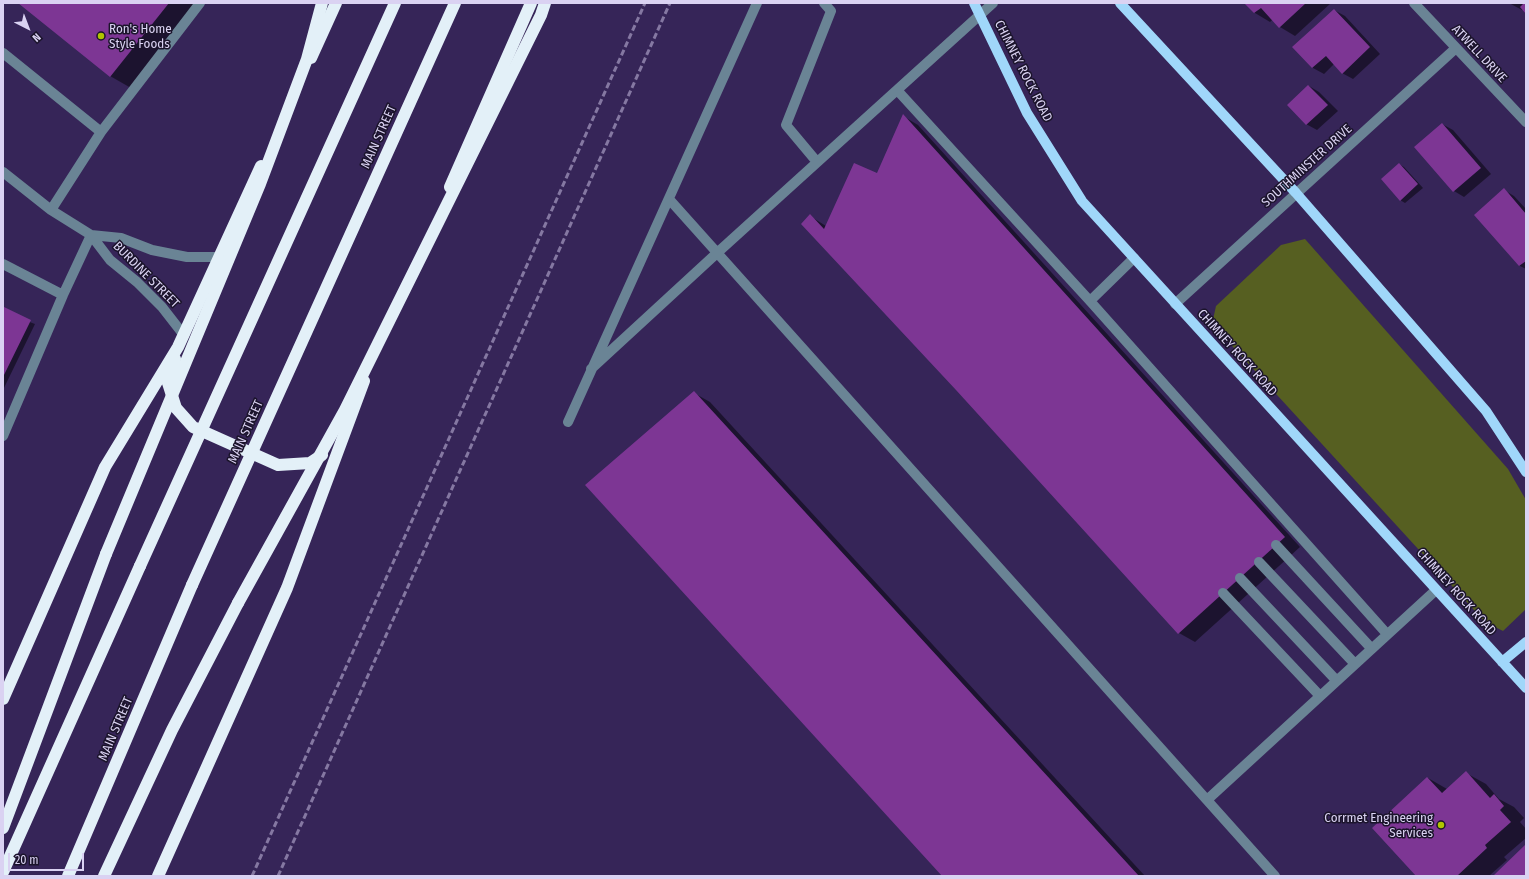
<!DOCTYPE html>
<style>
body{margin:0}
#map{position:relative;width:1529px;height:879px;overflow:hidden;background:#362558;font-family:"Fira Sans Condensed",sans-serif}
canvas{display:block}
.frame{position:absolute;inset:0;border:4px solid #dad2f2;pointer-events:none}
.north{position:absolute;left:8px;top:8px;width:40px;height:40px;-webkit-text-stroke:3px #1b142b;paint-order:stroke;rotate:138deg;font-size:11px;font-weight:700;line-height:16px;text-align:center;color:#dad2f2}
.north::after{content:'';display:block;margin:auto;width:14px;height:18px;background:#dad2f2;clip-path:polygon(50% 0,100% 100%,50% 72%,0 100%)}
.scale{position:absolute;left:8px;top:853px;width:76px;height:18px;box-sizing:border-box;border:2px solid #dad2f2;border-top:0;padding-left:5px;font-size:12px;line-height:14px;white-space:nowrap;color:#dad2f2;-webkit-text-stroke:3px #1b142b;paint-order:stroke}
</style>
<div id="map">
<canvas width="1529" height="879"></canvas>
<div class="frame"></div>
<div class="north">N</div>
<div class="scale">20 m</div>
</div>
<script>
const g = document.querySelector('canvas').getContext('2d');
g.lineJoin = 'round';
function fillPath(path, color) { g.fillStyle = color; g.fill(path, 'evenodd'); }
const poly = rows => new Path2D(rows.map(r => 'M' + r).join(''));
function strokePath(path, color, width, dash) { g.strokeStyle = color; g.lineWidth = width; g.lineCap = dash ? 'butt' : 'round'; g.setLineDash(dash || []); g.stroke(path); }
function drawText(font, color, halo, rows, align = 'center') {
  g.font = font + ' "Fira Sans Condensed",sans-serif'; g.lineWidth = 3; g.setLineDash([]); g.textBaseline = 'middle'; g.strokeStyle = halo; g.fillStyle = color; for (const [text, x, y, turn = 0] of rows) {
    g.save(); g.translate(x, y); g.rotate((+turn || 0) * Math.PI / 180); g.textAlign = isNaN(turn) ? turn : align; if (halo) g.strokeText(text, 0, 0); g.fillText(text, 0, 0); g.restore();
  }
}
const green = poly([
 [1305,239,1508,469,1526,500,1526,609,1503,631,1485,622,1212,324,1216,306,1281,245]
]);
const shadow = poly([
 [20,3,199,3,131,88,110,76],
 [1246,3,1331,3,1295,36,1280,27,1273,19,1270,22,1255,13],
 [1509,3,1526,3,1526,12,1523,9,1522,10],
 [1334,10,1345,16,1380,54,1353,79,1342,73,1334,64,1324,74,1313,68,1294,47],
 [1309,86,1319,92,1338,111,1317,130,1306,124],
 [903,116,918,125,1300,547,1195,642,1179,633,810,216,826,226,878,175],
 [1442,124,1453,130,1491,174,1464,197,1454,191],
 [1399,164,1404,167,1423,188,1405,203,1400,200],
 [1504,190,1514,196,1526,209,1526,269,1520,266,1475,215],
 [3,312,35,324,3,390],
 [694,393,710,402,1145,876,944,876],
 [1466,773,1486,784,1499,799,1514,807,1524,818,1520,822,1526,829,1526,838,1504,857,1507,860,1489,876,1417,876,1428,778,1447,789]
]);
const building = poly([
 [18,3,169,3,110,77],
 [1244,3,1306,3,1279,28,1261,8,1254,13],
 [1524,3,1526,3,1526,14,1520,7],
 [1334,9,1370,47,1342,74,1326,56,1312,68,1292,47],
 [1308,85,1328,105,1306,125,1287,105],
 [903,114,1285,537,1178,634,956,390,801,224,810,214,824,229,854,163,877,173],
 [1442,123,1481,168,1453,192,1414,147],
 [1399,163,1418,184,1400,201,1381,179],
 [1504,188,1526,214,1526,261,1519,266,1474,215],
 [4,307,31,320,3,377,3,310],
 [694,391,1139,876,942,876,585,485],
 [1466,771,1490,798,1494,794,1504,806,1500,810,1511,822,1485,845,1487,848,1457,876,1416,876,1372,828,1427,777,1442,793],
 [1526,844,1526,876,1493,876]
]);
const minor = poly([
 [1414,3,1526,122],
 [3,53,101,132],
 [897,90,1090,301,1387,634],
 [817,162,786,125,831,11,824,3],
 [3,172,51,210,91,235,110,260,137,282,162,307,183,334],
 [669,199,1275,876],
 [51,210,101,132,200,3],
 [91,235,121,238,152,250,187,257,220,257],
 [3,264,63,295],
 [1090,301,1134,258],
 [1175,304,1456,48],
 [591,369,717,253,993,3],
 [568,422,757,3],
 [3,436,63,295,91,235],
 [1276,545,1371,648],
 [1259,562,1355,664],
 [1240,578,1336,680],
 [1223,593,1320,696],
 [1207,800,1436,590]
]);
const major = poly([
 [974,3,1027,113,1082,201,1526,688],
 [1120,3,1296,193,1486,411,1526,472],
 [1502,662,1526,642]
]);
const highway = poly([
 [311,58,336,3],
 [450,187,531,3],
 [175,359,168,383,176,408,193,427,278,465,310,463,322,455],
 [3,699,105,467,178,347,261,166],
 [3,828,106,554],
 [3,872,140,566],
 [68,876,192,585],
 [104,876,172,730,238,603],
 [158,876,287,588,364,381]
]);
const rail = poly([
 [252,876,645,3],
 [278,876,670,3]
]);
const highwayBridge = poly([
 [106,554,260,184,307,59,322,3],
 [140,566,395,3],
 [192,585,455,3],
 [238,603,345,410,541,15,545,3]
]);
const markers = [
 [101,36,4,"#b0c500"],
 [1441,825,4,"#b0c500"]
];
const poiNames = [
 ["Ron's Home",109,29],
 ["Style Foods",109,44],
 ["Corrmet Engineering",1433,818,"right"],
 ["Services",1433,833,"right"]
];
const streetNames = [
 ["ATWELL DRIVE",1479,54,47],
 ["CHIMNEY ROCK ROAD",1023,71,63],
 ["MAIN STREET",379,137,-66],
 ["SOUTHMINSTER DRIVE",1307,166,-42],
 ["BURDINE STREET",146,275,45],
 ["CHIMNEY ROCK ROAD",1237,353,48],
 ["MAIN STREET",246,432,-66],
 ["CHIMNEY ROCK ROAD",1456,592,48],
 ["MAIN STREET",116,729,-67]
];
fillPath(green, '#565f21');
fillPath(shadow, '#0007');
fillPath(building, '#7d3694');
strokePath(minor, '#6a8495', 10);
strokePath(major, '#a0d7fa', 10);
strokePath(highway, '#e3f0f8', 12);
strokePath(rail, '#8578a2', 3, [6, 3]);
strokePath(highwayBridge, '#e3f0f8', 12);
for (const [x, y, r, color] of markers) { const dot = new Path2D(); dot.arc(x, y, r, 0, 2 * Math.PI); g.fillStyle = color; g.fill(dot); strokePath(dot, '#1b142b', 1.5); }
drawText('13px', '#dad2f2', '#1b142b', poiNames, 'left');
drawText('13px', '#dad2f2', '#1b142b', streetNames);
</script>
